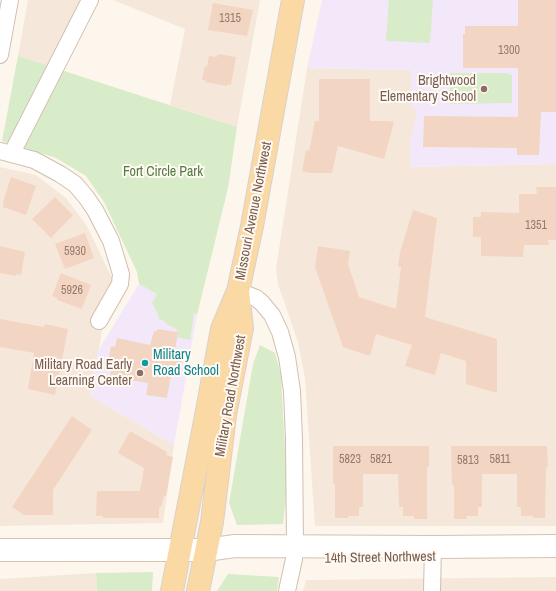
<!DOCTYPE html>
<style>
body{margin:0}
canvas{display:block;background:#fdf6ec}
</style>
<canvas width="556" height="591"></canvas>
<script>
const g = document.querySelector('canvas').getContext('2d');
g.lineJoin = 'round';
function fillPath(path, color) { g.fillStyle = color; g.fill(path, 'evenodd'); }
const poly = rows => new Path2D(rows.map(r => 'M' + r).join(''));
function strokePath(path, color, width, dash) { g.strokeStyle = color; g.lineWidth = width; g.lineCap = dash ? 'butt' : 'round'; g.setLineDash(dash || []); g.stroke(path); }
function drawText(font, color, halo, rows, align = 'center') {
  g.font = font + ' "Archivo Narrow",sans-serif'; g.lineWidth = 4; g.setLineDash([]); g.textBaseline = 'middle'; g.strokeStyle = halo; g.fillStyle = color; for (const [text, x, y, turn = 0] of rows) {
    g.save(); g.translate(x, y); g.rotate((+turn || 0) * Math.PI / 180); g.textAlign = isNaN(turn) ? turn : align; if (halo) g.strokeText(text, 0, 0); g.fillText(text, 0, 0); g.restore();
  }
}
const residential = poly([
 [28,0,80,0,48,66,18,56],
 [113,0,260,0,237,127,170,105,185,29],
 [307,68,411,70,412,108,418,110,410,144,410,167,556,164,556,526,315,526,305,378,298,342,278,284,276,269],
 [0,167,36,175,66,198,87,226,112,278,90,396,174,445,163,523,0,526],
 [96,573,97,591,0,591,0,579],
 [556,577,556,591,303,591,306,580]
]);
const education = poly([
 [322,0,556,0,556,164,410,167,410,144,417,110,412,108,411,70,307,68],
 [139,284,197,315,174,445,90,396,98,351]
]);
const green = poly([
 [389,0,433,0,430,43,386,41],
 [18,56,237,127,228,188,197,315,194,313,190,340,177,337,178,332,175,328,168,325,163,320,159,319,157,312,152,303,157,294,139,284,137,272,104,202,86,176,56,158,2,141],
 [450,73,508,73,508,74,512,75,512,103,450,104],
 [260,345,275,353,281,375,287,487,283,524,237,525,229,503,253,364],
 [153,572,152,591,97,591,96,573],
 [228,574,279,577,277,591,217,591]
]);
const building = poly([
 [518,0,556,0,556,112,541,112,539,155,517,155,517,148,423,147,424,116,518,117,518,68,463,68,463,34,465,34,465,26,518,26],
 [213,3,253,10,247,36,208,30],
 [218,54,236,57,231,85,228,84,227,86,205,82,205,80,202,80,205,66,207,67,209,56,217,57],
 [319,79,370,79,370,121,388,121,394,122,384,159,338,146,332,173,311,173,302,171,306,150,309,151,315,121,319,121],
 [11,177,36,186,26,215,3,207,4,203,3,202],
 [536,187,556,187,556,240,548,240,549,245,524,245,523,257,481,256,481,237,473,237,473,217,481,217,481,212,519,213,519,194,537,194],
 [55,197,73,215,51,238,32,219],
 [413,210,437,218,425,317,497,339,497,393,466,384,466,361,441,353,435,375,405,366,412,345,376,334,370,356,343,347,315,267,318,246,350,251,348,264,359,297,396,309,401,267,398,267,400,252],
 [85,233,94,258,65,269,55,244],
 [0,246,25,252,21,275,16,274,16,276,0,273],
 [61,273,91,285,82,309,57,300,57,298,52,296],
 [0,319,44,327,45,324,68,329,55,395,28,389,34,353,0,347],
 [157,329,178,332,174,356,182,357,179,376,171,375,167,398,146,395,148,383,110,377,111,368,107,368,111,346,115,347,117,338,150,345,154,331,157,331],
 [72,416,92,430,53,490,53,515,24,515,12,507],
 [130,431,167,452,166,455,173,457,166,496,164,496,161,507,159,507,159,518,103,518,103,516,96,516,97,491,140,491,144,468,118,453],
 [333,446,429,446,429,467,427,467,427,519,414,519,414,516,403,516,403,507,399,507,398,474,363,474,363,507,359,507,359,516,348,516,348,518,335,518,335,484,333,484],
 [451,446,547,446,548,467,546,467,545,518,533,518,533,516,521,516,521,507,517,507,517,474,482,474,482,507,478,507,478,516,466,516,467,519,454,519,454,485,452,485]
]);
const street = poly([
 [0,55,10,0],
 [0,151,34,160,60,174,75,184,86,197,95,210,111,241,121,274,120,284,99,321],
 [12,153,90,0],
 [238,291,256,298,262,303,272,315,280,332,287,357,292,391,294,439,295,546],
 [287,591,294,559],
 [432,591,433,547]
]);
const secondary = poly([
 [0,550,206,550,235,546,433,547,556,546]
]);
const primary = poly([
 [172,591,206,416,222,329,238,291,252,226,293,0],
 [198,591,212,522,225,415,242,328,238,292]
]);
const markers = [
 [484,89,4,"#8d6e63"],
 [145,363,4,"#0f9aa8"],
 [140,373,4,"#8d6e63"]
];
const numberNames = [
 ["1315",230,19],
 ["1300",509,51],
 ["1351",536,226],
 ["5930",75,252],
 ["5926",72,291],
 ["5823",350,460],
 ["5821",381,460],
 ["5811",500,460],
 ["5813",468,461]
];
const educationNames = [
 ["Brightwood",476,81],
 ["Elementary School",476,97],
 ["Military Road Early",132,365],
 ["Learning Center",132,381]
];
const parkNames = [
 ["Fort Circle Park",163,172]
];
const streetNames = [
 ["Missouri Avenue Northwest",254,211,-79],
 ["Military Road Northwest",231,396,-80],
 ["14th Street Northwest",380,558,-1]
];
const cultureNames = [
 ["Military",153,355],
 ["Road School",153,371]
];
fillPath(residential, '#f5e8da');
fillPath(education, '#f3e8fa');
fillPath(green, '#d8ecc9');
fillPath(building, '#f3d5c3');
strokePath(street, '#d1beb0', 18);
strokePath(secondary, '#d6c0b0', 24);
strokePath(primary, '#dad1cd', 24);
strokePath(street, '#fff', 16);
strokePath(secondary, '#fff', 22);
strokePath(primary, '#fbd9a5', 22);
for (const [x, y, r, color] of markers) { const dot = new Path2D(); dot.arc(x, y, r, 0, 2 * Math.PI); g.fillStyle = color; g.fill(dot); strokePath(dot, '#fffaf3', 1.5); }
drawText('12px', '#987a6a', null, numberNames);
drawText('14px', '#785e54', '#fffaf3', educationNames, 'right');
drawText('14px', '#537a41', '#fffaf3', parkNames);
drawText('14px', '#7a5c4d', '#fffaf3', streetNames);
drawText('14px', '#0d838f', '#fffaf3', cultureNames, 'left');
</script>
